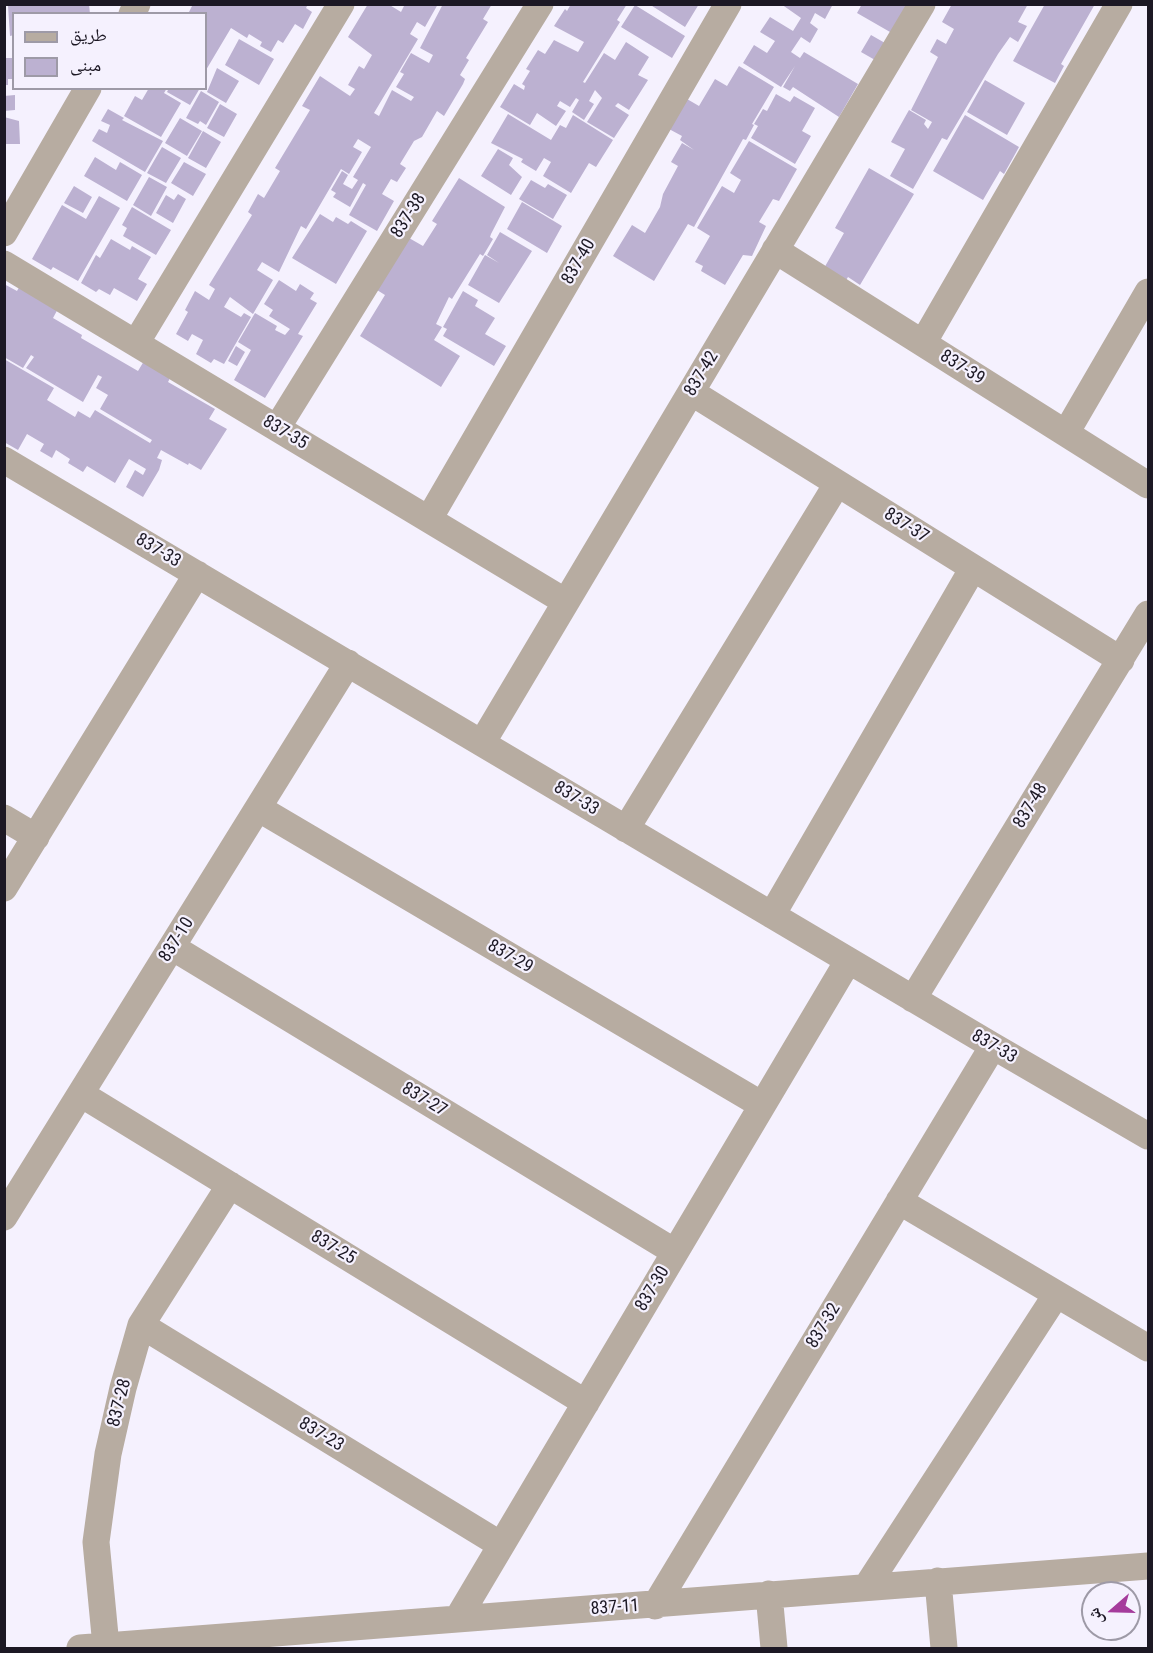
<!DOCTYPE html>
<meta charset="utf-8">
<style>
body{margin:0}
#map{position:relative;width:1153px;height:1653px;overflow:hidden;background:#f5f1fe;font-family:"Roboto Condensed","Noto Naskh Arabic",sans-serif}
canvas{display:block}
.frame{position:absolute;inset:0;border:6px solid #1c1824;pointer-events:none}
.legend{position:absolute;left:12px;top:12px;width:195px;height:78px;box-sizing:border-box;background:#f5f1fe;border:2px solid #9e9aa7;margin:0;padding:8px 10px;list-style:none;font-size:18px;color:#1c1824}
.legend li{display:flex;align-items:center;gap:12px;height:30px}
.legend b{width:30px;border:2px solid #9e9aa7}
.north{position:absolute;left:1081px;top:1581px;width:60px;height:60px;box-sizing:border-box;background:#f5f1fe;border:2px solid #9e9aa7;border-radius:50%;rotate:250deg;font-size:16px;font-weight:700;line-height:24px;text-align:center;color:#1c1824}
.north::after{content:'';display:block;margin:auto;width:21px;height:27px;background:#a53b9c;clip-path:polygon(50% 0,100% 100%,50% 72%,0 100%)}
</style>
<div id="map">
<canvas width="1153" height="1653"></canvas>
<div class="frame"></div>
<ul class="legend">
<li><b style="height:8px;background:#b7aca1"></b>طريق</li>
<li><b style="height:16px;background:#bcb1d1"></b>مبنى</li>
</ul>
<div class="north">ش</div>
</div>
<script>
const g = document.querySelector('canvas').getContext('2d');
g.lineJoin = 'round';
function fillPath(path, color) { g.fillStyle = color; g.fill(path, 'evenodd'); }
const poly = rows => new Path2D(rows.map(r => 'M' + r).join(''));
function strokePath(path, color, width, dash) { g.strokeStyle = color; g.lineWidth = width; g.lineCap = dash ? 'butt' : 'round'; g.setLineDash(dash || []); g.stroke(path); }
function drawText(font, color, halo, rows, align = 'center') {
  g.font = font + ' "Roboto Condensed",sans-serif'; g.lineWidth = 4.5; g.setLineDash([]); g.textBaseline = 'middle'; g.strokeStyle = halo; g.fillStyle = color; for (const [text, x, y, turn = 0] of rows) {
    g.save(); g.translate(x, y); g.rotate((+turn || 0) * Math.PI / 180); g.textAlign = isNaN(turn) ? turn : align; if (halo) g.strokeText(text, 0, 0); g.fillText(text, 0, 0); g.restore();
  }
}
const building = poly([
 [15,4,89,4,90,14,14,14,14,35,10,36,8,6],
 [193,4,308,4,306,8,312,12,303,29,295,24,283,43,278,40,271,52,260,46,262,42,249,34,247,38,231,28,206,70,206,14,188,14],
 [368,4,388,4,401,12,405,4,438,4,425,27,417,22,410,34,418,39,374,113,379,116,392,90,411,101,414,97,396,87,404,74,400,72,411,53,429,63,433,55,420,48,443,4,492,4,483,19,488,22,466,58,469,60,460,75,465,79,463,84,444,116,437,111,422,137,414,141,400,164,406,168,397,182,391,179,382,194,394,201,377,231,349,215,366,185,363,183,350,207,333,197,336,193,331,190,342,171,348,175,343,184,352,189,358,180,353,177,371,147,358,139,353,147,362,152,349,174,341,169,306,229,301,226,279,272,262,262,257,270,273,280,253,314,230,297,224,307,241,317,244,313,251,317,224,364,214,359,211,363,196,354,203,340,192,334,188,341,176,334,188,312,185,310,195,291,209,300,215,289,209,285,252,215,248,212,258,194,264,198,280,171,275,168,310,110,302,106,320,76,350,96,355,89,348,85,359,66,364,69,372,55,348,37],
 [571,4,627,4,617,20,620,22,583,82,585,83,604,53,615,60,626,42,649,57,638,75,648,80,629,110,618,103,615,106,629,115,614,138,587,122,602,98,595,90,589,101,594,104,584,120,572,112,579,100,576,98,570,107,560,101,557,106,566,111,556,126,537,113,530,125,500,107,514,84,524,90,525,86,522,84,530,71,526,69,538,50,545,54,554,40,578,52,584,42,554,26,565,9,567,11],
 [649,4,699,4,685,27],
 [781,4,833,4,825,19,815,13,810,23,818,29,810,43,801,37,791,52,800,58,804,52,858,84,839,117,793,87,790,91,783,87,795,66,781,87,743,63,754,45,767,53,775,41,760,32,770,17,793,31,801,18],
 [862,4,915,4,897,36,857,13],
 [952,4,1028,4,1018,22,1027,26,1018,42,1010,37,998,54,947,140,942,138,913,189,890,176,905,149,891,142,909,110,926,120,924,124,928,129,932,122,911,110,938,57,930,52,937,39,946,44,954,29,942,22],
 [1045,4,1095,4,1061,64,1064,66,1055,83,1013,61],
 [635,5,685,36,672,58,621,27],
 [871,35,892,47,882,64,861,52],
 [239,39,274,59,259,85,225,65],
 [4,58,14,58,14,79,8,79,8,85,4,85],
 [739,66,774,87,752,124,754,125,746,140,743,139,694,227,688,224,654,281,613,256,632,225,645,233,660,207,663,194,678,166,671,162,682,143,694,150,680,140,682,136,669,129,687,99,699,106,715,79,727,86],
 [217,68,239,81,226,103,207,92],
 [985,80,1025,103,1007,135,967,112],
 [149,88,167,88,164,93,181,103,161,137,124,116,135,96,142,100],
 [169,88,200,88,190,105,167,92],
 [201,91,219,102,206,125,200,121,198,124,186,118],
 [776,94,790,102,794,96,815,108,802,131,811,136,795,164,751,138,758,126,754,124,763,109,767,111],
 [15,95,15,110,4,111,4,96],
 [220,104,237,114,224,137,207,128],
 [108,109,124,118,122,120,163,141,145,172,92,141,99,129,107,133,110,125,101,121],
 [508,114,551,140,560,125,566,128,573,115,613,140,596,167,589,163,571,193,543,176,551,162,544,158,536,171,521,162,523,159,491,143],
 [965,115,1019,147,1004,174,1000,171,983,200,933,171],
 [4,117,19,121,20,144,4,144],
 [180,118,202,131,187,156,165,143],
 [203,131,221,142,206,168,188,158],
 [749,141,797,169,779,201,773,199,759,222,766,226,752,256,743,255,725,285,701,271,703,266,695,262,710,236,697,228,722,186,734,193,741,180,730,173],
 [162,147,181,158,166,183,147,173],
 [498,149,513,158,509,165,522,177,511,195,481,176],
 [95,157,116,170,120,162,142,175,127,201,84,176],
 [184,162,206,174,193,196,171,183],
 [869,168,914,194,860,285,848,277,845,282,823,270,844,233,835,228],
 [149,177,167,187,151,216,133,205],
 [459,178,505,207,491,234,490,237,493,239,483,256,480,254,452,299,449,297,436,324,442,327,434,340,460,356,441,387,360,336,385,295,377,290,409,238,423,246,437,224,432,221],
 [531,180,545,188,548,184,567,195,553,219,519,199],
 [74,186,92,197,83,213,64,203],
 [178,194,186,199,173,223,156,213,166,195,174,200],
 [99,196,120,208,78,281,53,267,51,270,32,259,62,205,86,219],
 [522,202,562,226,547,253,507,229],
 [132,207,171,230,156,255,123,236,127,228,122,225],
 [320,214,333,222,336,217,348,224,351,221,367,231,336,284,292,258],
 [500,232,532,251,499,303,468,285,485,255,499,263,487,255],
 [111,239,130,250,132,246,151,257,138,279,147,284,137,301,114,288,110,295,99,289,96,292,81,283,96,255,100,258],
 [279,280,296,291,300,284,314,293,310,299,317,303,298,334,303,336,265,398,234,380,251,350,238,342,255,313,277,326,275,330,285,335,290,329,269,316,273,310,264,304],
 [22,282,60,305,53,318,82,335,81,338,138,371,144,361,171,376,168,382,215,409,209,419,227,429,201,470,189,463,188,465,161,450,157,458,162,460,159,470,143,497,126,487,135,470,143,475,146,469,129,459,115,483,87,466,83,472,68,463,70,459,56,450,52,458,40,451,44,444,27,434,18,450,4,442,4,359,54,388,47,400,75,417,78,411,90,418,95,410,150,443,152,440,100,409,108,395,96,388,102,377,98,375,83,402,26,368,34,357,31,355,23,368,4,357,4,284,17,291],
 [463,291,478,300,475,306,495,318,485,334,506,346,494,366,443,336,447,329,443,327],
 [236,346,245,352,237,366,228,361]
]);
const minor = poly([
 [132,14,137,4],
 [4,233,88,88],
 [775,250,1148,485],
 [4,264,566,602],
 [136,343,341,4],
 [923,343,1119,4],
 [691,392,1121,660],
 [277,428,540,4],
 [1066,433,1148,292],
 [4,460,993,1046,1148,1136],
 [429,519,728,4],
 [482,743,922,4],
 [258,808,762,1105],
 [4,818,36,837],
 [626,829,837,484],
 [4,888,197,574],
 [772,915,973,568],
 [172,947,675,1252],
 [913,999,1148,614],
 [81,1094,586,1403],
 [899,1201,1148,1348],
 [4,1217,348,663],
 [141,1325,501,1545],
 [938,1581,944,1648],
 [867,1586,1056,1295],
 [769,1594,774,1648],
 [655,1606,993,1046],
 [458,1618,848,961],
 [106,1646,96,1542,108,1454,123,1388,141,1325,230,1185],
 [80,1648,1148,1566]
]);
const streetNames = [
 ["837-38",409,216,-58],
 ["837-40",579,262,-60],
 ["837-39",962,368,32],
 ["837-42",702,374,-59],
 ["837-35",285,433,31],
 ["837-37",906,526,32],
 ["837-33",158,551,31],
 ["837-33",576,799,31],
 ["837-48",1031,806,-59],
 ["837-10",177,940,-58],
 ["837-29",510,957,30],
 ["837-33",994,1047,30],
 ["837-27",424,1100,31],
 ["837-25",333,1248,31],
 ["837-30",653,1289,-59],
 ["837-32",824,1326,-59],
 ["837-28",120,1403,-76],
 ["837-23",321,1435,31],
 ["837-11",615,1608,-4]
];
fillPath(building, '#bcb1d1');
strokePath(minor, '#b7aca1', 27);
drawText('18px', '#1c1824', '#f5f1fe', streetNames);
</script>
